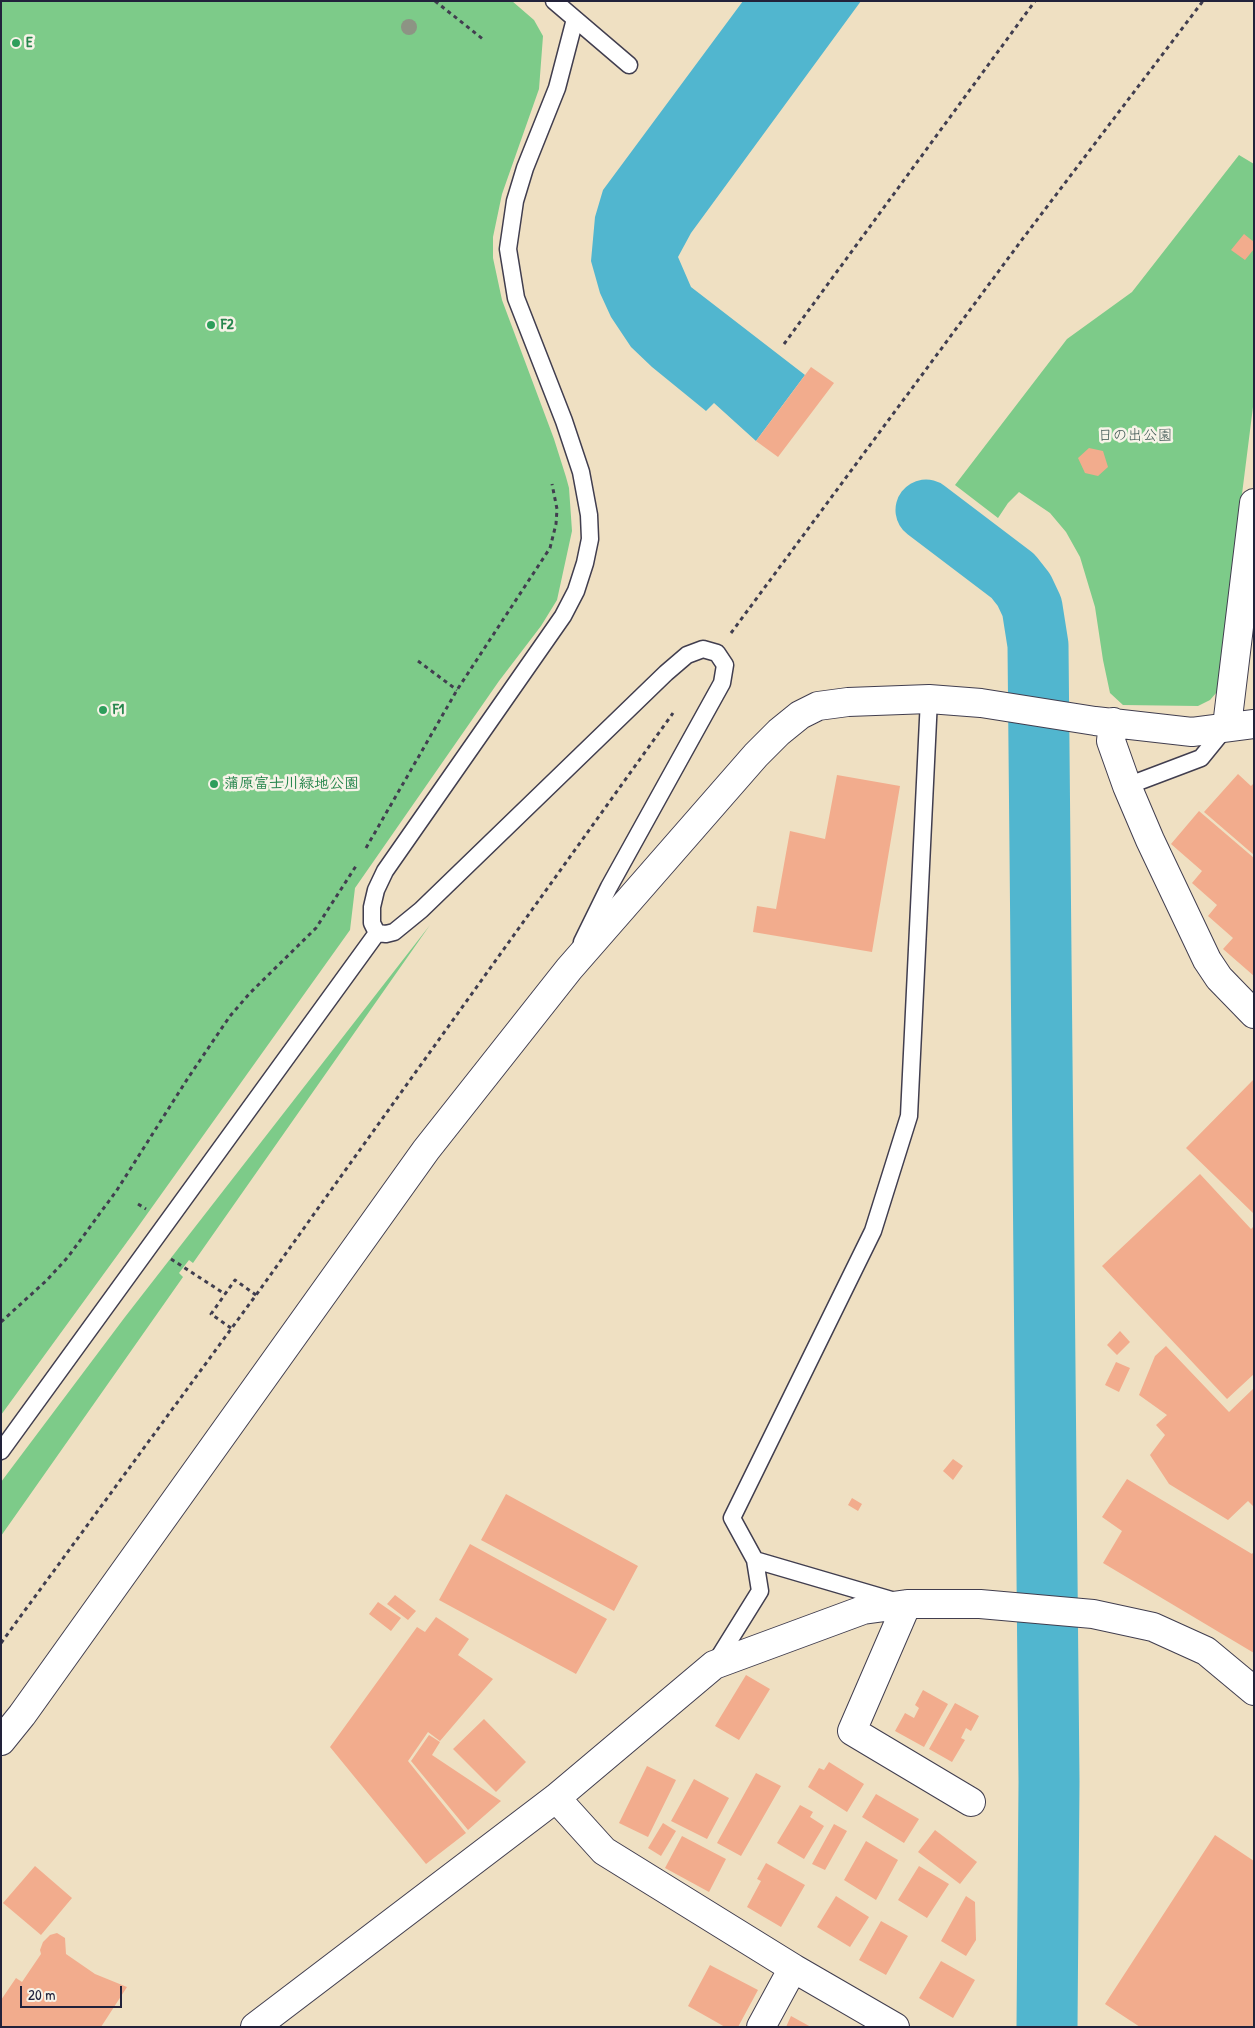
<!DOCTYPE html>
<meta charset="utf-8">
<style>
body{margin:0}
#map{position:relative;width:1255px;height:2028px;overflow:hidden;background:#efe0c2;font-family:"Patrick Hand",sans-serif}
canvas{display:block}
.frame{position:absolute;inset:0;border:2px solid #22223b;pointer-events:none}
.scale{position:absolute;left:20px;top:1986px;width:102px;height:22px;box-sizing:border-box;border:2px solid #22223b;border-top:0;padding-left:6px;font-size:15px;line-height:18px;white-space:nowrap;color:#22223b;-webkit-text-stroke:4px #f7f3e8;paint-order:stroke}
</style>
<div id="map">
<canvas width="1255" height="2028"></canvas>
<div class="frame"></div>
<div class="scale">20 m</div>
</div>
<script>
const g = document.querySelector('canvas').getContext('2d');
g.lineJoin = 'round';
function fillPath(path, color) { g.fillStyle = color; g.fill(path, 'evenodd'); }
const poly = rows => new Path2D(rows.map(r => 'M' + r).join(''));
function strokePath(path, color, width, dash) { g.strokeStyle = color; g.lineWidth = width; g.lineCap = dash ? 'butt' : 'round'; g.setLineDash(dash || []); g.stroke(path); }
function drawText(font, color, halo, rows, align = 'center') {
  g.font = font + ' "Patrick Hand","Klee One",sans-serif'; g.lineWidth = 5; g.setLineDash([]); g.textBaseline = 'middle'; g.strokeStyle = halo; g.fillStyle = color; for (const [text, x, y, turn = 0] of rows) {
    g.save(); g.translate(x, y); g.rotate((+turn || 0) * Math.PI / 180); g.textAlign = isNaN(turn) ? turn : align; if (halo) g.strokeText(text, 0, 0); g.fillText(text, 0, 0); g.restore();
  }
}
const green = poly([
 [1,1,512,1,534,20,543,36,539,89,502,194,493,237,493,258,502,300,554,439,566,477,569,488,572,531,557,600,541,626,499,681,355,888,350,930,135,1231,1,1415],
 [1239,155,1254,164,1254,399,1217,692,1210,700,1198,706,1123,705,1110,693,1103,660,1095,607,1080,557,1066,532,1050,513,1019,492,1008,503,998,518,955,485,1067,339,1132,292],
 [430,925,193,1263,189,1260,179,1273,183,1277,1,1536,1,1482,125,1317]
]);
const water = poly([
 [743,1,861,1,691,233,678,257,691,287,805,375,756,441,714,403,706,411,652,367,631,347,611,317,600,293,591,261,595,217,603,190]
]);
const river = poly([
 [926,510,1013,576,1024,590,1032,607,1038,645,1049,1782,1047,2027]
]);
const building = poly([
 [1244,234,1254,242,1254,249,1245,260,1231,250],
 [811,367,834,383,778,457,756,441],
 [1089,448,1103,451,1108,467,1098,476,1085,473,1078,458],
 [1238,774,1251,786,1254,783,1254,855,1204,812],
 [837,775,900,786,872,952,753,932,757,906,776,909,790,831,825,839],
 [1199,811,1254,858,1254,976,1223,949,1233,938,1208,916,1217,905,1192,883,1202,871,1171,844],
 [1254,1079,1254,1214,1186,1148],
 [1200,1174,1251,1229,1254,1226,1254,1374,1227,1399,1102,1266],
 [1120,1331,1130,1342,1117,1355,1107,1345],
 [1166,1346,1229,1412,1254,1388,1254,1507,1248,1501,1228,1520,1169,1484,1150,1455,1165,1435,1156,1425,1167,1415,1139,1395,1155,1356],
 [1116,1362,1130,1368,1119,1392,1105,1385],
 [953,1459,963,1466,953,1480,943,1471],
 [1127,1479,1252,1554,1254,1551,1254,1653,1103,1563,1122,1531,1102,1517],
 [506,1494,638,1566,614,1611,481,1540],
 [852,1498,862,1504,858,1511,848,1505],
 [470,1544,607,1619,576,1674,439,1600],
 [395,1595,416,1611,408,1620,387,1604],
 [378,1602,401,1618,391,1631,369,1614],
 [436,1617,469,1639,458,1655,493,1679,440,1741,428,1732,408,1761,466,1833,426,1864,330,1747,417,1627,425,1632],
 [746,1675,770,1689,739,1740,715,1726],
 [923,1690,948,1704,924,1747,895,1731,905,1713,914,1718,919,1708,915,1705],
 [955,1703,979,1716,971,1731,966,1728,961,1738,965,1740,952,1762,929,1749],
 [484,1719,526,1762,496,1792,453,1749],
 [429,1735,440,1742,432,1755,501,1801,468,1830,411,1761],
 [829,1762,864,1784,847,1812,808,1787,819,1768,824,1770],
 [647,1766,676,1780,648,1837,619,1823],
 [756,1773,781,1786,741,1856,717,1843],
 [694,1779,729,1798,707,1839,671,1821],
 [876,1794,919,1819,904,1843,862,1817],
 [800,1805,813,1812,810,1817,824,1826,804,1859,777,1843],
 [663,1823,676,1831,661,1856,648,1848],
 [834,1824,847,1831,825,1870,812,1864],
 [935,1830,977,1862,960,1884,918,1852],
 [1215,1835,1254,1861,1254,2027,1140,2027,1105,2004],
 [682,1836,726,1859,709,1892,665,1868],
 [866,1841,898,1860,876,1900,844,1880],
 [766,1863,805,1885,781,1927,747,1907,761,1881,757,1879],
 [35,1866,72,1898,41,1935,3,1903],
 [919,1866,949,1884,927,1918,898,1900],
 [836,1896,869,1917,850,1947,817,1927],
 [966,1896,975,1902,976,1940,966,1956,941,1941],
 [881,1921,908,1936,886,1975,859,1960],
 [57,1933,65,1938,66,1954,95,1974,127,1987,101,2027,1,2027,1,2000,16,1978,22,1982,41,1954,40,1950,43,1942,50,1935],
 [941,1961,975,1980,953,2018,919,1998],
 [710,1965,758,1990,738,2027,725,2027,688,2006],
 [791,2016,811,2027,786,2027]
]);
const path = poly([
 [435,1,484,40],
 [784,344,1035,1],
 [731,633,1021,241,1203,1],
 [418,661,457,690],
 [366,848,457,690,550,548,556,524,557,509,552,484],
 [138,1204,146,1209],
 [171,1259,225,1294],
 [1,1322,47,1280,68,1257,117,1190,188,1078,230,1016,250,993,316,928,356,866],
 [231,1328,211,1314,235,1280,256,1295],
 [1,1643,256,1295,673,713]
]);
const lane = poly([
 [554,1,629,65],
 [1127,786,1201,758,1227,726],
 [377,933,372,923,372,907,376,890,385,871,563,616,576,591,585,563,590,539,589,515,581,472,564,421,516,298,508,249,515,201,525,168,557,88,575,19],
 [377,933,386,934,394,932,421,910,666,673,687,655,703,649,717,653,725,665,722,683,609,887,582,942],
 [1,1451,377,933],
 [895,1601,755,1560,732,1518,873,1231,909,1116,929,699],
 [714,1665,760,1591,755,1560]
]);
const street = poly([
 [1113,722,1111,741,1127,786,1150,840,1207,960,1219,978,1254,1014],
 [1227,726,1254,503],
 [907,1604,852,1731,971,1802],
 [1,1741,22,1715,426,1150,569,969,756,755,779,732,800,715,818,706,848,702,929,699,981,703,1095,721,1192,732,1254,724],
 [556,1798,604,1851,793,1968,761,2027],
 [793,1968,895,2027],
 [255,2027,556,1798,714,1665,863,1610,907,1604,980,1604,1093,1614,1153,1627,1206,1651,1254,1691]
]);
const trees = [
 [409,27]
];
const markers = [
 [16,43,5,"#2e9e5b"],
 [211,325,5,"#2e9e5b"],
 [103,710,5,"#2e9e5b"],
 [214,784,5,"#2e9e5b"]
];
const leisureNames = [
 ["E",26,43],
 ["F2",221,325],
 ["F1",113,710],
 ["蒲原富士川緑地公園",224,784]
];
const parkNames = [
 ["日の出公園",1135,436]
];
fillPath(green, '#7dcb89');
fillPath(water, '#51b6cf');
strokePath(river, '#51b6cf', 61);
fillPath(building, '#f2ac8d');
strokePath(lane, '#413e4f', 19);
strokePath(street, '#413e4f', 30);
strokePath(path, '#413e4f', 3, [4, 4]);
strokePath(lane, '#fff', 16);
strokePath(street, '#fff', 28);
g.fillStyle = '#8d9484';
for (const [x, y] of trees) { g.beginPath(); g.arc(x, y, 8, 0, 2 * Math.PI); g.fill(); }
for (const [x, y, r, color] of markers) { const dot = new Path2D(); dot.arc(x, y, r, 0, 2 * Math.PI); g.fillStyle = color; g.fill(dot); strokePath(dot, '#f7f3e8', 2); }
drawText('bold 15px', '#27864d', '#f7f3e8', leisureNames, 'left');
drawText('15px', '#3d5552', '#f7f3e8', parkNames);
</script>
